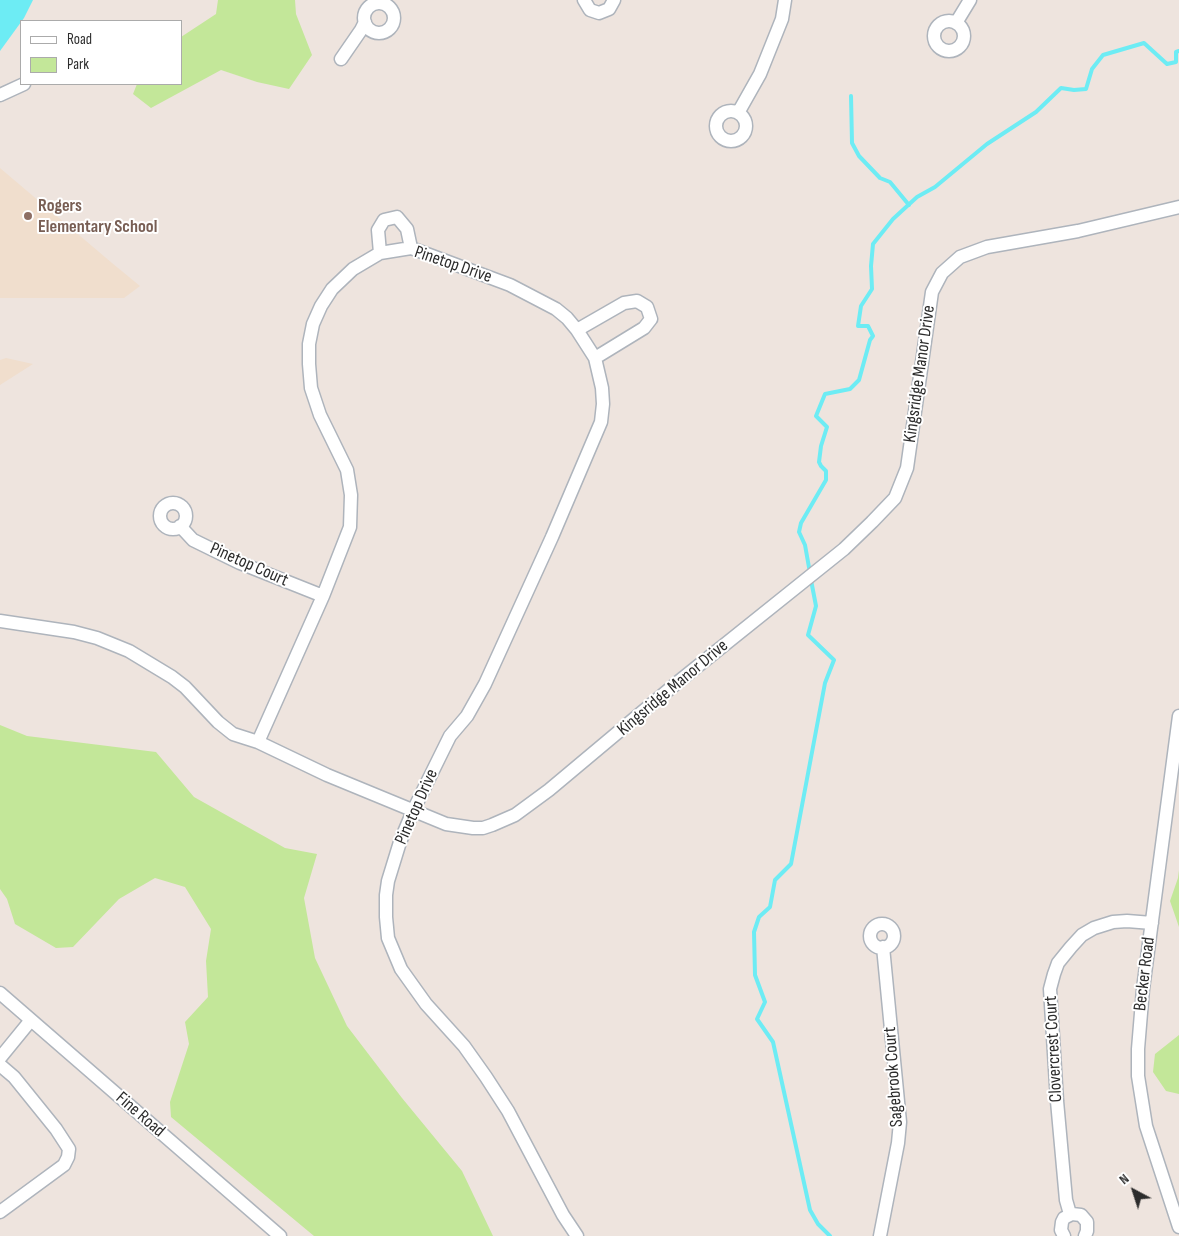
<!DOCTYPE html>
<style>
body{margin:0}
#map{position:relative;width:1179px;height:1236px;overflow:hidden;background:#eee4de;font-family:"Sofia Sans Condensed",sans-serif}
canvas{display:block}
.legend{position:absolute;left:20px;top:20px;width:162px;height:65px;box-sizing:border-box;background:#fff;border:1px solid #ababab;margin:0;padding:6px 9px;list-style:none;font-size:15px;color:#2c2c2c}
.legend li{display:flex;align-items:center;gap:10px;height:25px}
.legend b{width:25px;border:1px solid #ababab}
.north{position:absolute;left:1109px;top:1166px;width:50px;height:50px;-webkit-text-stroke:4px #fff;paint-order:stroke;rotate:320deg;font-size:14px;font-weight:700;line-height:20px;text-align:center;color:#2c2c2c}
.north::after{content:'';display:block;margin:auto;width:18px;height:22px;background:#2c2c2c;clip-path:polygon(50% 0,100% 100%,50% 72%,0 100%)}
</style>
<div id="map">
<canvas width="1179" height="1236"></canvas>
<ul class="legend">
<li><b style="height:6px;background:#fff"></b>Road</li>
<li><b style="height:14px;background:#c3e799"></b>Park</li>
</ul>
<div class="north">N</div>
</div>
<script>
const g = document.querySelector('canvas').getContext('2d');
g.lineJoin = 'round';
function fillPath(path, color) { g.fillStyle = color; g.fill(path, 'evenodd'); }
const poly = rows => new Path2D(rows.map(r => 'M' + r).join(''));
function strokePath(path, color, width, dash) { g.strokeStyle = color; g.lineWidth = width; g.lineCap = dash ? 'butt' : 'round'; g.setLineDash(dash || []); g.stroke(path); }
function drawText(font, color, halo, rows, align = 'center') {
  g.font = font + ' "Sofia Sans Condensed",sans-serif'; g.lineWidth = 4; g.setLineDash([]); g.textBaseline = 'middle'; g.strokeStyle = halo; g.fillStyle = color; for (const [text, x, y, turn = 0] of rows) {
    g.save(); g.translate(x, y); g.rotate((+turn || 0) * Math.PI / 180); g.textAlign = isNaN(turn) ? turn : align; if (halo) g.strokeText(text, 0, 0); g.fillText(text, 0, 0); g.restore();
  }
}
const education = poly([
 [0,168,112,263,140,286,124,298,0,298],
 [6,358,33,364,0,385,0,360]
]);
const green = poly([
 [218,0,295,0,296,14,312,55,289,89,257,82,221,70,151,108,133,94,137,84,181,84,181,37,216,14],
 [0,725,27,736,156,752,194,797,285,848,317,854,304,898,315,958,347,1026,402,1098,462,1171,493,1236,314,1236,171,1117,170,1102,189,1044,185,1022,208,997,206,961,211,929,185,887,155,878,119,899,73,947,56,948,15,924,7,899,0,889],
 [1179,870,1179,927,1170,901,1178,878],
 [1179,1035,1179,1094,1166,1091,1153,1072,1155,1054]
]);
const water = poly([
 [0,0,33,0,24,18,0,51]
]);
const stream = poly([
 [851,96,852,143,859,156,880,178,890,182,909,205],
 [810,573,805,545,799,532,801,523,826,480,826,471,821,466,819,462,821,446,827,427,816,416,825,394,850,389,859,380,870,340,873,336,868,326,858,326,861,306,872,289,871,266,873,244,893,219,917,197,935,187,987,144,1036,112,1061,88,1074,90,1086,89,1092,69,1103,55,1144,43,1167,64,1176,62,1176,52,1179,51],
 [811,580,816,606,808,635,834,660,825,683,791,864,775,880,770,907,759,917,754,932,755,975,765,1002,757,1019,773,1042,810,1210,818,1224,830,1236]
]);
const minor = poly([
 [584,0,590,10,599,13,609,9,614,0],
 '364 18a15 15 0 1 1 30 0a15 15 0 1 1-30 0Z',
 '934 36a15 15 0 1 1 30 0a15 15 0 1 1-30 0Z',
 [956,23,970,0],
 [341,59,361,30,365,22],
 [0,95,24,84],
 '716 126a15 15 0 1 1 30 0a15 15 0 1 1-30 0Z',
 [738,113,760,74,782,19,785,0],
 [380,253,378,230,384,220,397,217,407,229,411,248],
 [577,330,624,303,637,301,647,307,651,319,644,328,595,358],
 '160 516a13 13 0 1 1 26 0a13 13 0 1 1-26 0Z',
 [180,526,193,540,240,563,323,596],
 [0,621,74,632,97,638,129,651,172,677,185,687,218,722,233,734,258,742,327,775,446,824,473,828,483,828,492,825,515,815,549,790,678,682,844,549,872,522,895,498,907,468,932,292,942,273,960,257,987,247,1078,231,1179,207],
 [1179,716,1143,989,1138,1049,1138,1076,1146,1126,1179,1227],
 [258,742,323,596,350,527,351,495,347,470,320,415,311,388,309,364,309,344,313,324,321,306,332,289,353,269,380,253,411,248,510,285,556,309,567,318,577,330,595,358,602,388,603,404,601,422,552,537,485,684,467,716,450,736,413,811,400,842,388,881,386,895,386,917,388,938,401,969,426,1004,464,1046,486,1077,508,1111,563,1215,577,1236],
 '870 936a12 12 0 1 1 24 0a12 12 0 1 1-24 0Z',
 [0,993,280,1236],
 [0,1058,31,1020],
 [0,1065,14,1077,56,1129,69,1149,68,1157,64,1165,0,1212],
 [1070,1214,1066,1200,1057,1101,1050,989,1054,974,1058,963,1071,947,1082,935,1094,928,1113,922,1127,921,1152,923],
 [880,1236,898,1143,900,1122,883,947],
 [1064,1236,1061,1230,1062,1222,1064,1218,1072,1214,1081,1215,1087,1222,1087,1231,1085,1236]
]);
const markers = [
 [28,216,5,"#8d6e63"]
];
const educationNames = [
 ["Rogers",38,206],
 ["Elementary School",38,227]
];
const streetNames = [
 ["Pinetop Drive",453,265,19],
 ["Kingsridge Manor Drive",920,374,-82],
 ["Pinetop Court",249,565,24],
 ["Kingsridge Manor Drive",673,688,-40],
 ["Pinetop Drive",417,807,-66],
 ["Becker Road",1145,974,-83],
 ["Clovercrest Court",1054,1049,-93],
 ["Sagebrook Court",894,1077,-94],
 ["Fine Road",140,1115,41]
];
fillPath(education, '#f0decd');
fillPath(green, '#c3e799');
fillPath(water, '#6decf4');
strokePath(stream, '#6decf4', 4);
strokePath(minor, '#aeb4bc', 15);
strokePath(minor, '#fff', 12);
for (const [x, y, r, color] of markers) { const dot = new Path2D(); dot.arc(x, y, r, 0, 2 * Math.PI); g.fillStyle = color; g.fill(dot); strokePath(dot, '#fff', 2); }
drawText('bold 18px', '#785e54', '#fff', educationNames, 'left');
drawText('18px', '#2c2c2c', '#fff', streetNames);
</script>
